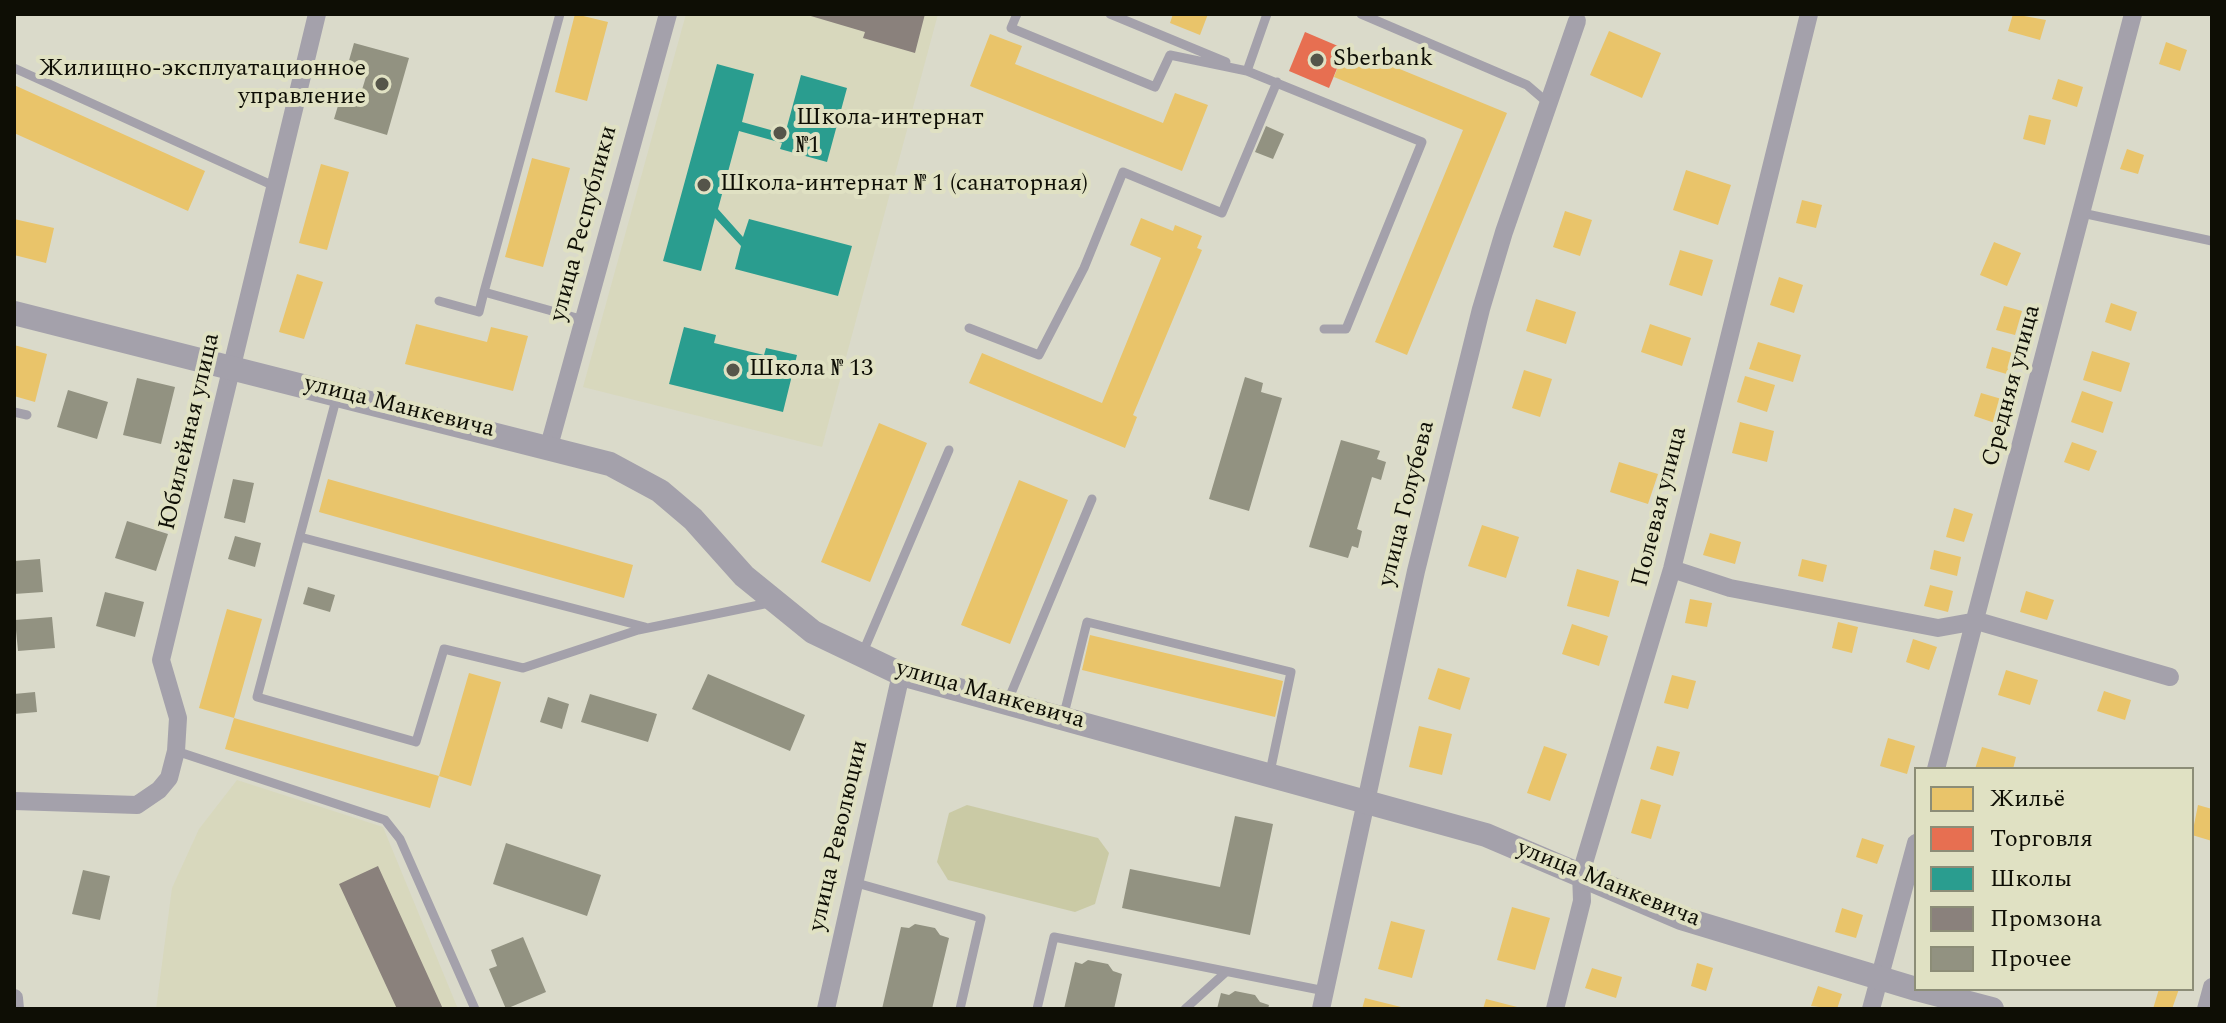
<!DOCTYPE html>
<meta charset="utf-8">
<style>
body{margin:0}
#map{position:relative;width:2226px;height:1023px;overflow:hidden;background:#dadaca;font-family:Spectral,serif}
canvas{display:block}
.frame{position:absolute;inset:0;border:16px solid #0e0e05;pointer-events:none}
.legend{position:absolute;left:1914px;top:767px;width:280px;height:224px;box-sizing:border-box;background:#e0e1c3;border:2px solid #8c8d77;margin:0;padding:10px 14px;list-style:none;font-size:24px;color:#0e0e05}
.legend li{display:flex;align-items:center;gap:16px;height:40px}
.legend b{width:40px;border:2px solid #8c8d77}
</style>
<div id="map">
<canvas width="2226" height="1023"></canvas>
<div class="frame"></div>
<ul class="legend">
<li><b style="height:22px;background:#e9c46a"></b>Жильё</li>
<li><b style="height:22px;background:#e76f51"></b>Торговля</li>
<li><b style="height:22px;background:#2a9d8f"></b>Школы</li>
<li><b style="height:22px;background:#8a817c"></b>Промзона</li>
<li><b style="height:22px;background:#929281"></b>Прочее</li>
</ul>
</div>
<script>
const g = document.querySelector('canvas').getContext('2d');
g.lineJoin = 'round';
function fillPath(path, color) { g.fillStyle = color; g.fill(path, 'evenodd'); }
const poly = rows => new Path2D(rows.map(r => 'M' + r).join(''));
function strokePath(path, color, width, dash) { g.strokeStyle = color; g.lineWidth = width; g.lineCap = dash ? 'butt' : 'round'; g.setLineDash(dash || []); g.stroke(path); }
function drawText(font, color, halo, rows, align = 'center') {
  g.font = font + ' Spectral,serif'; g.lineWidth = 8; g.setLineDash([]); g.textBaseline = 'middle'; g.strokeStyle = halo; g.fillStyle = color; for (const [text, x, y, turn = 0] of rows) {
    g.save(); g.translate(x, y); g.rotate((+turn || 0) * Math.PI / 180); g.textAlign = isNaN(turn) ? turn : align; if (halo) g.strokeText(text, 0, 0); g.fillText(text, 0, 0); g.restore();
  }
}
const built = poly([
 [686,14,938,14,822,447,583,387],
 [237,780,383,827,458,1009,156,1009,172,888,199,829]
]);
const green = poly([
 [967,805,1098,838,1109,853,1095,904,1075,912,948,880,937,862,949,813]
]);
const homes = poly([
 [575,14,608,22,587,101,555,92],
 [1173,14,1208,14,1200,35,1170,23],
 [2013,14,2046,20,2040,40,2008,31],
 [1609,31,1661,53,1642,98,1590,75],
 [990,34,1022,46,1015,64,1163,123,1175,93,1208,105,1182,171,970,86],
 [2166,42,2187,50,2180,71,2159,64],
 [1346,47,1507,113,1407,355,1375,342,1463,130,1334,77],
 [2058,79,2083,87,2077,107,2052,99],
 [14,85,205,171,188,211,14,133],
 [2029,115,2051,120,2045,145,2023,139],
 [2127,149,2144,155,2138,174,2120,169],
 [532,158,570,168,543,267,505,257],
 [321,164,349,172,327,250,299,243],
 [1686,170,1731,185,1718,225,1673,210],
 [1802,200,1822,205,1816,228,1796,223],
 [1565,211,1592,220,1580,256,1553,247],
 [1141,218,1173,231,1175,225,1202,236,1197,248,1202,250,1133,415,1137,417,1125,448,969,383,982,353,1102,403,1161,258,1130,245],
 [14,219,54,228,46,263,14,255],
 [1994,242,2021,253,2007,286,1980,275],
 [1680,250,1713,260,1702,296,1669,285],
 [297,274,323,282,304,339,279,332],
 [1779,277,1803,285,1794,313,1770,305],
 [1536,299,1576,312,1566,344,1526,331],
 [2111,303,2137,312,2131,331,2105,322],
 [2004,306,2022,311,2015,335,1996,330],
 [416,324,487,342,491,327,528,336,513,391,405,364],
 [1650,324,1691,338,1682,366,1641,352],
 [1758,342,1801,355,1793,382,1749,369],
 [14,345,47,354,35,402,14,396],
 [1992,347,2016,354,2010,375,1986,368],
 [2092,351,2130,363,2121,392,2083,380],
 [1524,370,1552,379,1540,417,1512,408],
 [1745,376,1775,385,1767,412,1737,402],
 [2082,391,2113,402,2103,433,2071,422],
 [1981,393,2005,400,1998,424,1974,416],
 [1740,422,1774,431,1767,462,1732,453],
 [879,423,927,443,870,582,821,562],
 [2072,442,2097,451,2089,471,2064,462],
 [1619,462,1658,474,1648,504,1610,492],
 [328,479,633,565,624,598,319,512],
 [1019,480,1068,500,1010,644,961,625],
 [1954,508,1973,514,1964,542,1946,537],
 [1482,525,1519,537,1506,578,1468,566],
 [1710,533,1741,542,1735,564,1703,555],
 [1934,550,1961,557,1957,576,1930,569],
 [1802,559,1827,565,1823,582,1798,576],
 [1577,569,1619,581,1609,617,1567,606],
 [1930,585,1953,591,1948,612,1924,606],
 [2026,591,2054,600,2047,620,2020,612],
 [1690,599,1712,603,1707,627,1685,623],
 [227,609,262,619,234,718,439,776,430,808,225,749,234,718,199,708],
 [1838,622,1858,627,1852,653,1832,648],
 [1572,624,1608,636,1599,666,1562,654],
 [1090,635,1283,681,1275,717,1082,670],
 [1913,639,1937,647,1929,670,1906,662],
 [1438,668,1470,678,1460,710,1428,699],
 [2006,670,2038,680,2030,705,1998,695],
 [469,673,501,682,471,786,439,776],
 [1672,675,1696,681,1688,709,1664,703],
 [2104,691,2131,700,2125,720,2097,711],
 [1419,726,1452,734,1442,775,1409,767],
 [1888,738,1915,746,1907,774,1880,766],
 [1544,746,1567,754,1550,801,1527,793],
 [1657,746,1680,752,1673,776,1650,769],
 [1982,747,2016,757,2013,769,1975,769],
 [1641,799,1661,805,1651,839,1631,833],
 [2198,805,2212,809,2212,841,2192,835],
 [1862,838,1884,845,1877,864,1856,857],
 [1512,907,1550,918,1535,970,1497,960],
 [1842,908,1863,915,1856,938,1835,932],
 [1391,921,1425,930,1412,978,1378,969],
 [1697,963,1713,968,1706,991,1691,986],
 [1592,968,1622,977,1616,998,1585,988],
 [1818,986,1842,994,1837,1009,1811,1006],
 [2159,989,2179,989,2172,1009,2153,1009],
 [1365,998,1405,1008,1405,1009,1362,1009],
 [1486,999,1521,1008,1521,1009,1483,1009]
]);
const shops = poly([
 [1305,32,1345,49,1329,88,1289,71]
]);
const schools = poly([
 [717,64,754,74,742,122,785,134,801,75,847,88,827,162,780,149,782,143,739,131,718,209,743,237,749,219,852,246,838,296,735,269,741,246,715,218,701,271,663,261],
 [684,327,716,335,714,343,764,355,766,348,797,355,783,412,669,384]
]);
const industry = poly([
 [804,14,925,14,915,53,863,38,865,32],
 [378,866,443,1009,397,1009,339,884]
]);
const building = poly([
 [354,43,409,58,387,135,334,119,340,99,358,103,368,70,348,64],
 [1266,126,1284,134,1273,159,1255,152],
 [1245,377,1263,383,1261,392,1282,398,1249,511,1209,499],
 [137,378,175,387,161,444,123,435],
 [68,390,108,402,97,439,57,427],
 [1341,440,1380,451,1377,459,1386,462,1381,480,1372,477,1357,529,1362,531,1358,548,1352,546,1348,558,1309,547],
 [233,479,254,483,245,523,224,518],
 [127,521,168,534,156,571,115,558],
 [235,536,261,543,255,567,228,559],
 [40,559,43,592,14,594,14,561],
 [308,587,335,595,330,612,303,604],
 [105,592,144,602,135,637,96,626],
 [52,617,55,648,18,651,15,620],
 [708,674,805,715,790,751,692,709],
 [35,692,37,712,14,714,14,694],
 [590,694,657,714,648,742,581,722],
 [548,697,569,704,562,729,540,722],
 [1235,816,1273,824,1250,935,1122,908,1130,869,1220,887],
 [506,843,601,875,587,916,493,884],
 [83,870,110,876,100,920,72,914],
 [915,924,935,928,940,935,949,938,932,1009,882,1009,901,927,909,928],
 [523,937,546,992,506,1009,489,969,497,966,491,950],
 [1088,960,1108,964,1113,971,1122,974,1114,1009,1064,1009,1075,962,1082,964],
 [1235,991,1255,995,1260,1002,1269,1005,1268,1009,1217,1009,1221,993,1229,995]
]);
const service = poly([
 [1017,14,1011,28,1155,87,1170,55,1247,71,1422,142,1346,329,1324,329],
 [1110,14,1226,62],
 [1361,14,1527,85,1548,103],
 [14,68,274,186],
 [1243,70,1247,71,1267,14],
 [2082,213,2212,241],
 [484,292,560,14],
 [439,301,479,312,484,292,584,320],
 [969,328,1039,355,1084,268,1123,172,1222,213,1277,82],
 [337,396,257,697,416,742,444,649,523,668,638,630,769,603],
 [14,412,27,415],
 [300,537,645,627],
 [863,652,949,450],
 [1007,703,1092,499],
 [1063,718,1087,622,1291,672,1270,772],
 [176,751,385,820,400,839,475,1009],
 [853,882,981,918,960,1009],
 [1037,1009,1054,937,1325,991],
 [1185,1009,1226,972]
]);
const minor = poly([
 [549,446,668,14],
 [1672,569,1730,588,1938,628,1977,621,2170,677],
 [1936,769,2133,14],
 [14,801,137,805,159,790,169,778,176,751,178,718,161,660,317,14],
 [14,998,15,1009],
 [826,1009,901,674],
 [1321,1009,1416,571,1481,309,1504,232,1577,21],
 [1555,1009,1582,901,1581,873,1672,569,1809,14],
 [1871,1009,1916,843],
 [2206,1009,2212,987]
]);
const tertiary = poly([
 [14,313,610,464,660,491,693,519,744,576,813,632,901,674,1486,835,1681,918,1916,989],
 [1916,989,1992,1009]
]);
const markers = [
 [1317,60,8,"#55554a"],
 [382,84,8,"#55554a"],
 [780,133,8,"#55554a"],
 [704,185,8,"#55554a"],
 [733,370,8,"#55554a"]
];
const poiNames = [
 ["Sberbank",1333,60],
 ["Жилищно-эксплуатационное",366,70,"right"],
 ["управление",366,98,"right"],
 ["Школа-интернат",796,119],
 ["№1",796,147],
 ["Школа-интернат № 1 (санаторная)",720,185],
 ["Школа № 13",749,370]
];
const streetNames = [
 ["улица Республики",585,224,-75],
 ["Средняя улица",2013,386,-75],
 ["улица Манкевича",399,408,14],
 ["Юбилейная улица",191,432,-77],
 ["улица Голубева",1408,504,-76],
 ["Полевая улица",1661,507,-76],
 ["улица Манкевича",990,696,16],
 ["улица Революции",840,836,-77],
 ["улица Манкевича",1608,885,22]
];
fillPath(built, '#d8d8bd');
fillPath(green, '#cacaa5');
fillPath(homes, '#e9c46a');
fillPath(shops, '#e76f51');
fillPath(schools, '#2a9d8f');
fillPath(industry, '#8a817c');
fillPath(building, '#929281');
strokePath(service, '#a4a1ab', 9);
strokePath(minor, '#a4a1ab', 18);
strokePath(tertiary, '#a4a1ab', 24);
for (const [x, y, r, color] of markers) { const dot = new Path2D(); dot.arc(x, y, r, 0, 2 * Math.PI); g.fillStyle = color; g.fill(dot); strokePath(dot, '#e0e1c3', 3); }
drawText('24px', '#0e0e05', '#e0e1c3', poiNames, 'left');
drawText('24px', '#0e0e05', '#e0e1c3', streetNames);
</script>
